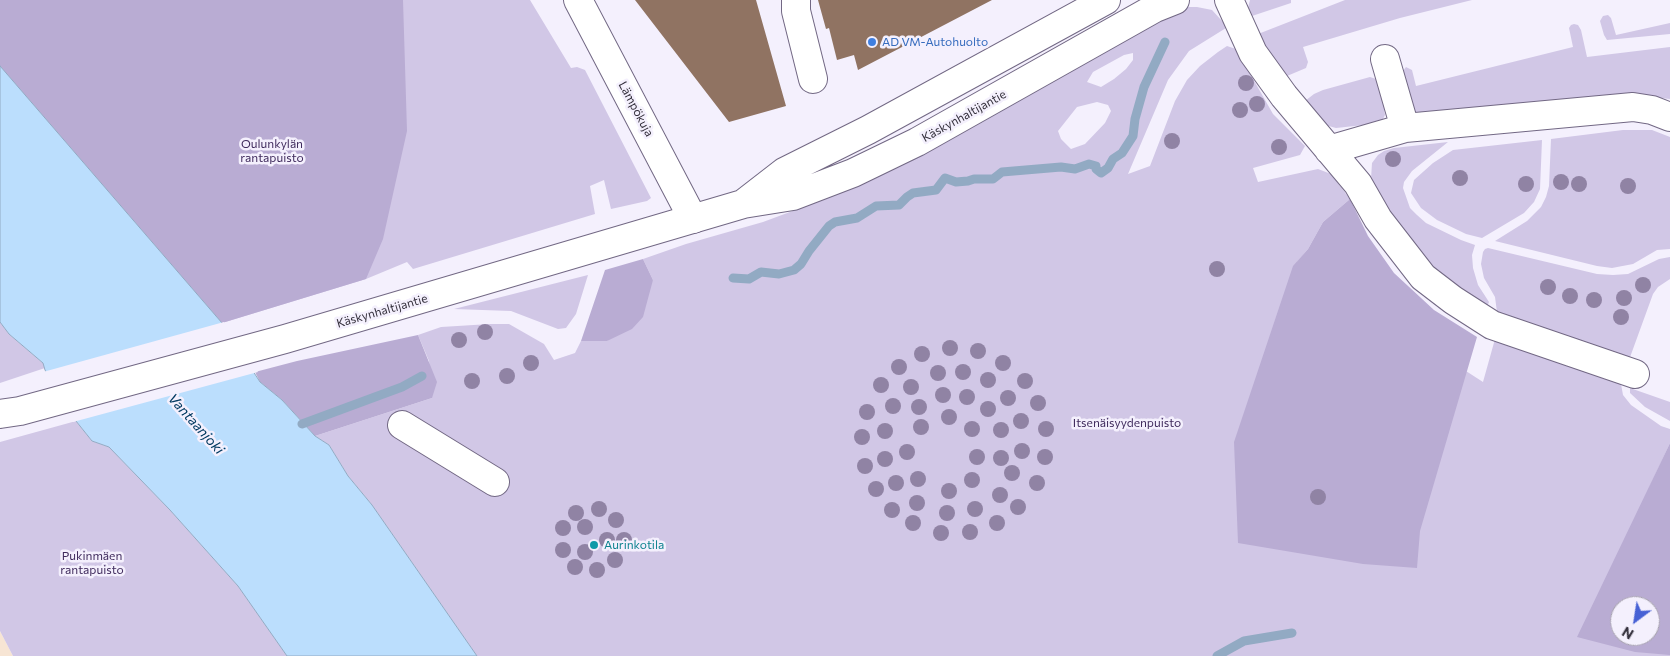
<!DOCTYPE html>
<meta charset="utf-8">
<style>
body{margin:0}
#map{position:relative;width:1670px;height:656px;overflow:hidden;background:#f4f0fd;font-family:Commissioner,sans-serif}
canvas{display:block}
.north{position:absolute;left:1610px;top:596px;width:50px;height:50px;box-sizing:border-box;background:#f4f0fd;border:1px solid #a7a3af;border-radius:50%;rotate:211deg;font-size:14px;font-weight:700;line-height:20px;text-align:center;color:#332f3b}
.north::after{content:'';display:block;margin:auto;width:18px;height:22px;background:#4761d5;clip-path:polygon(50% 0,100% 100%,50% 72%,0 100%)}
</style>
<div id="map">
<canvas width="1670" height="656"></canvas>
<div class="north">N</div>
</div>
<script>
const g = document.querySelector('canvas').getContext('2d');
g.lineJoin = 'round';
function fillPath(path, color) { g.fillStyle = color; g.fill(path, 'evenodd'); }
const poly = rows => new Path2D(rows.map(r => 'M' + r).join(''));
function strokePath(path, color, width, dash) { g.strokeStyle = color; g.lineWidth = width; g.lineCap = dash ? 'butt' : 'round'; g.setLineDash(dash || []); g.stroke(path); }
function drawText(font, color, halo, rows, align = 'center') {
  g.font = font + ' Commissioner,sans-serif'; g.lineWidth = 5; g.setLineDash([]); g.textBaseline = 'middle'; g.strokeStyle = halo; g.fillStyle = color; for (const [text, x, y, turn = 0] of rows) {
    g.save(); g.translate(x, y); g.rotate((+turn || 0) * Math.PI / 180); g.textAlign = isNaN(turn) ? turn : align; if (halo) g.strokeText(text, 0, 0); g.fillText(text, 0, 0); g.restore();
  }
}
const commercial = poly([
 [0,631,13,656,0,656]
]);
const green = poly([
 [0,0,530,0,571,68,577,67,585,70,651,198,647,201,611,209,604,180,590,186,595,214,413,269,407,262,366,279,222,323,0,66],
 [1250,0,1291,0,1291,3,1249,17,1248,8],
 [1345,0,1472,0,1400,18,1303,47,1308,62,1306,68,1287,76,1284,76,1278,73,1258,34],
 [1188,7,1197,7,1212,10,1223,22,1226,28,1189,51,1168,80,1128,174,1150,166,1175,101,1187,80,1200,66,1218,52,1227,46,1236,49,1273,114,1305,146,1300,155,1253,168,1258,182,1318,169,1331,174,1350,199,1323,222,1308,249,1297,262,1483,382,1495,339,1621,384,1623,395,1631,405,1661,426,1670,429,1670,443,1649,488,1670,502,1670,656,477,656,372,505,348,476,329,445,315,436,432,398,429,361,418,335,441,327,490,324,509,324,544,344,554,360,575,353,581,341,607,341,653,280,643,259,686,244,763,222,825,199,898,164,1008,102],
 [1133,53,1133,60,1126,69,1114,79,1101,87,1087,82,1093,72,1124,55],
 [1097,102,1108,105,1111,111,1105,123,1085,144,1071,149,1061,139,1058,131,1077,107],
 [1620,606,1650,606,1650,636,1620,636],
 [1608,15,1611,18,1616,35,1670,23,1670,34,1607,40,1604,35,1600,21,1603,16],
 [1574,24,1578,25,1581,30,1587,57,1670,47,1670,99,1635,95,1416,116,1407,90,1403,71,1406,67,1412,70,1416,86,1573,47,1569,28,1571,25],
 [1370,77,1376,79,1381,85,1385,115,1382,121,1373,124,1336,128,1325,125,1305,101,1314,94,1323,90],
 [1623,130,1652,130,1670,137,1670,249,1657,250,1633,264,1612,268,1597,266,1495,241,1527,221,1541,207,1546,197,1549,186,1551,139],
 [1542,140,1540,189,1534,202,1524,213,1482,238,1466,234,1437,220,1421,208,1411,193,1414,180,1433,163,1453,150],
 [1448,142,1412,171,1404,182,1403,188,1410,208,1417,215,1426,223,1461,240,1475,245,1472,255,1473,268,1478,285,1489,302,1487,307,1468,296,1435,270,1423,257,1397,226,1371,179,1372,163,1378,155,1384,151,1394,148],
 [1488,248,1597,274,1613,275,1628,274,1659,259,1670,257,1670,279,1658,287,1653,294,1629,360,1497,312,1495,297,1484,278,1481,264,1483,252,1485,249],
 [588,275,576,314,566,328,558,329,511,311,454,309],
 [0,322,9,334,43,363,45,368,0,383],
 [1630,388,1670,402,1670,421,1645,407,1630,393],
 [76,421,92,441,109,447,170,510,238,586,287,656,13,656,0,631,0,442]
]);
const forest = poly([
 [0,0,403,0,407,131,383,239,366,279,222,323,0,66],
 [1350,199,1368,236,1394,273,1434,310,1477,337,1420,531,1417,568,1363,564,1238,543,1234,442,1293,266,1308,249,1323,222],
 [643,259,653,280,643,317,632,329,607,341,581,341,605,270],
 [418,335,437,382,432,398,315,436,282,400,260,382,255,372,297,361],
 [1670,443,1670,655,1635,652,1577,637],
 [1620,606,1650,606,1650,636,1620,636]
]);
const water = poly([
 [0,66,222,323,260,382,282,400,315,436,329,445,348,476,372,505,477,656,287,656,238,586,170,510,109,447,92,441,76,421,45,370,43,363,9,334,0,322,0,66]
]);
const pier = poly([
 [224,322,258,372,73,422,43,372]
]);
const stream = poly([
 [733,278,749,279,761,272,779,274,794,270,801,264,809,251,829,226,835,222,857,218,876,206,899,205,907,197,913,193,936,190,945,178,956,182,968,181,974,179,993,179,1002,172,1061,167,1075,169,1089,164,1096,166,1096,169,1101,173,1108,168,1113,159,1122,153,1133,136,1135,119,1144,87,1165,42],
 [302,424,402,387,422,376],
 [1217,656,1244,641,1292,633]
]);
const building = poly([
 [635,0,756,0,786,106,729,122],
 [818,0,992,0,858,70,854,55,837,60,829,28,826,29]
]);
const minor = poly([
 [578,0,693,219],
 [796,0,796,11,813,79],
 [1229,0,1253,53,1284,96,1358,184,1378,219,1423,277,1453,300,1492,325,1635,374],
 [1385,59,1405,128],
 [1329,150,1405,128,1633,107,1652,110,1670,117],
 [402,425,495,482]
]);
const major = poly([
 [744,203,784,172,868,130,1106,0],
 [0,414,20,411,285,339,743,204,793,196,853,173,917,142,1155,8,1175,0]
]);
const trees = [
 [1246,83],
 [1257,104],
 [1240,110],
 [1172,141],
 [1279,147],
 [1393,159],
 [1460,178],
 [1561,182],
 [1526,184],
 [1579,184],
 [1628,186],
 [1217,269],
 [1643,285],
 [1548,287],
 [1570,296],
 [1624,298],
 [1594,300],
 [1621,317],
 [485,332],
 [459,340],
 [950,348],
 [978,351],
 [922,354],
 [531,363],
 [1003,363],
 [899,367],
 [963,372],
 [938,373],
 [507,376],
 [988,380],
 [472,381],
 [1025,381],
 [881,385],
 [911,387],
 [943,395],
 [967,397],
 [1008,398],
 [1038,403],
 [893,406],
 [919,407],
 [988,409],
 [867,412],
 [949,417],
 [1021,421],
 [921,427],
 [972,429],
 [1046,429],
 [1001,430],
 [885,431],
 [862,437],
 [1022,451],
 [907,452],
 [977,457],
 [1045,457],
 [1001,458],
 [885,459],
 [865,466],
 [1012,473],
 [918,479],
 [972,480],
 [896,483],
 [1037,483],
 [876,489],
 [949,491],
 [1000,495],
 [1318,497],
 [917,503],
 [1018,507],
 [599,509],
 [975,509],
 [892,510],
 [576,513],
 [947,513],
 [616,520],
 [913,523],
 [997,523],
 [585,527],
 [563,528],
 [970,532],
 [941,533],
 [607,540],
 [624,540],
 [563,550],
 [585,552],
 [615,560],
 [575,567],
 [597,570]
];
const markers = [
 [872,42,5,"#3f7fe0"],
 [594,545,5,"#0f9aa8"]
];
const shopNames = [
 ["AD VM-Autohuolto",882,42]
];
const streetNames = [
 ["Lämpökuja",636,109,62],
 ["Käskynhaltijantie",964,116,-29],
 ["Käskynhaltijantie",382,311,-16]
];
const parkNames = [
 ["Oulunkylän",272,144],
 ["rantapuisto",272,158],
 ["Itsenäisyydenpuisto",1127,423],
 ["Pukinmäen",92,556],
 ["rantapuisto",92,570]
];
const cultureNames = [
 ["Aurinkotila",604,545]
];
const waterNames = [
 ["Vantaanjoki",196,424,48]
];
fillPath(commercial, '#f7e5d4');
fillPath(green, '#d1c7e6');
fillPath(forest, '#b9acd3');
fillPath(water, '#bbdefd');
strokePath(water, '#92aac3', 1);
fillPath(pier, '#f4f0fd');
strokePath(stream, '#92aac3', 9);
fillPath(building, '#907362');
strokePath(minor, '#726884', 30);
strokePath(major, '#726884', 30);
strokePath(minor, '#fff', 28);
strokePath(major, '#fff', 28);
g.fillStyle = '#9083a4';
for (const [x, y] of trees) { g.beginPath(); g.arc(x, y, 8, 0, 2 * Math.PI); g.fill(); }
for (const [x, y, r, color] of markers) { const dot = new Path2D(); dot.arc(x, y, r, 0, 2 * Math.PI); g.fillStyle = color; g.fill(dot); strokePath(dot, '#f4f0fd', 2); }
drawText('12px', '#366cbe', '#f4f0fd', shopNames, 'left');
drawText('12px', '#332f3b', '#f4f0fd', streetNames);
drawText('12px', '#3f2a5c', '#f4f0fd', parkNames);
drawText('12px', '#0d838f', '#f4f0fd', cultureNames, 'left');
drawText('italic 14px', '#003960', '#f4f0fd', waterNames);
</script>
